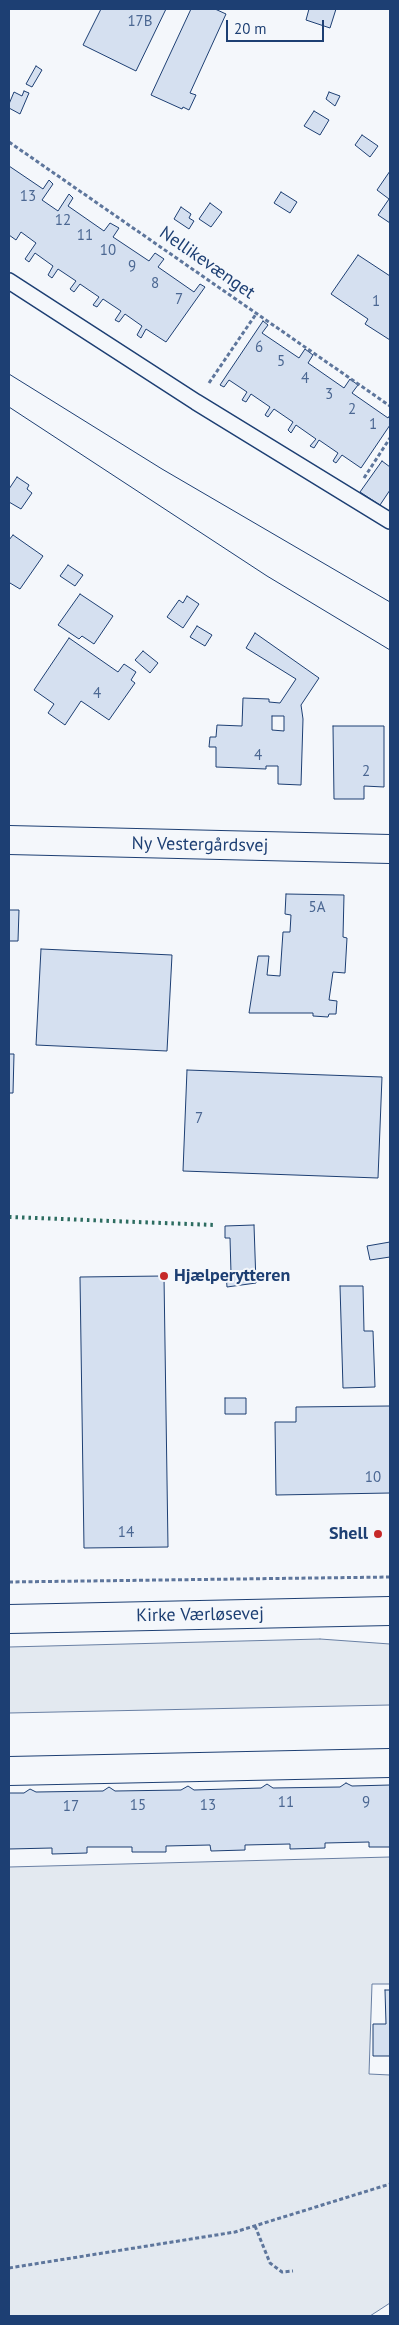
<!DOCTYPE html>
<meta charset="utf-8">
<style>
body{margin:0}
#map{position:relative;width:399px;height:2325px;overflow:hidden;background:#f4f7fb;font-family:"PT Sans",sans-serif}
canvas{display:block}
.frame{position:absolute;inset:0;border:10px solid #1d3f73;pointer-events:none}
.scale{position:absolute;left:226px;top:20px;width:98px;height:22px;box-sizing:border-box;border:2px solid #1d3f73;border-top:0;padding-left:6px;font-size:15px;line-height:18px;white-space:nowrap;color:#1d3f73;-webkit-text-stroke:4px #f4f7fb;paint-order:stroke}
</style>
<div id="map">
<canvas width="399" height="2325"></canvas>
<div class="frame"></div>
<div class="scale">20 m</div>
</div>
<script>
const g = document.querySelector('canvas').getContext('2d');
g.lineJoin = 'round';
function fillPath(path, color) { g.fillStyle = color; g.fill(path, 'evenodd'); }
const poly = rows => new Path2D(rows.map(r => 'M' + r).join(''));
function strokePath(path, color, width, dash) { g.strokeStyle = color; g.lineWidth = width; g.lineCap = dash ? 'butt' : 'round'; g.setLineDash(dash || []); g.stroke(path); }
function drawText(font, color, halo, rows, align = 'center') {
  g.font = font + ' "PT Sans",sans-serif'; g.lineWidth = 4; g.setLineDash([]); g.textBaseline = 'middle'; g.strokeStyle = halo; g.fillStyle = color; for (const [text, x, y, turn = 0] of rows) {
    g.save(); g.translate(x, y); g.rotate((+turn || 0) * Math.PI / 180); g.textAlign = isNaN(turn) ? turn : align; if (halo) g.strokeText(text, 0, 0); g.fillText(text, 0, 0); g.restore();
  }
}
const green = poly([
 [320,1639,390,1644,390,1705,9,1713,9,1647,320,1639],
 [390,1857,390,1984,372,1984,369,2074,390,2075,390,2303,370,2316,9,2316,9,1867,390,1857]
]);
const building = poly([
 [101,9,166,9,136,71,83,45,101,9],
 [191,9,215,9,226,14,190,93,196,95,189,110,183,107,182,109,151,95,191,9],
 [309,9,336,9,330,28,306,20,309,9],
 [36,66,42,70,32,87,26,84,36,66],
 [24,91,29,93,20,114,9,108,9,104,14,92,22,96,24,91],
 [329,92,340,96,335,106,326,99,329,92],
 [314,111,329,120,320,135,304,126,314,111],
 [362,135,378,146,370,157,355,145,362,135],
 [9,166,43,189,49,180,53,184,42,200,58,211,69,194,73,198,68,206,104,231,110,223,119,228,113,237,149,261,155,253,164,259,158,267,194,292,200,284,205,287,166,342,146,329,141,338,137,335,142,326,125,314,119,322,115,320,121,311,103,299,97,307,93,305,99,297,80,284,74,292,70,289,76,281,58,269,52,278,48,275,53,266,35,253,29,262,25,259,36,243,21,232,16,240,9,235,9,166],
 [390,171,390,223,378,215,389,199,377,190,390,171],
 [281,192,297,202,290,213,274,203,281,192],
 [210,203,222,212,211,227,199,219,210,203],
 [181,207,191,214,189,218,194,221,189,229,174,219,181,207],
 [358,255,390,276,390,340,365,324,368,319,331,294,358,255],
 [263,321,268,325,262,333,299,358,305,349,313,355,308,363,344,388,350,379,358,385,352,393,388,418,390,415,390,425,361,468,342,455,336,463,333,461,338,453,319,440,314,448,310,446,316,439,296,425,291,433,288,430,293,422,274,409,268,417,265,415,270,407,251,394,246,402,242,400,247,392,229,380,224,387,220,385,263,321],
 [382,461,390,467,390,490,380,505,360,492,382,461],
 [17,477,29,485,27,489,32,493,21,509,9,502,9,489,17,477],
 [13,535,43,556,20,589,10,583,9,585,9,540,13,535],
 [68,565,83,575,75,586,60,576,68,565],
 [80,594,113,616,94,644,82,636,79,639,58,625,80,594],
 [187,596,199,604,183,628,167,617,179,600,183,603,187,596],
 [197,626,212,635,205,646,190,637,197,626],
 [255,633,319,678,301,705,303,719,301,785,278,784,278,766,266,766,266,769,216,767,216,747,209,747,210,737,216,737,217,725,242,726,243,698,269,699,269,702,280,703,296,679,246,648,255,633],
 [272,716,284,716,284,731,272,730,272,716],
 [69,638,118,672,124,664,136,672,131,680,135,683,109,720,81,701,65,725,48,713,54,704,34,690,69,638],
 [143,651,158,663,150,673,135,660,143,651],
 [333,726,384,726,384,787,364,786,364,799,334,799,333,726],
 [286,894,344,895,343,937,347,938,345,973,333,972,329,1000,337,1001,336,1014,329,1014,328,1017,313,1016,313,1013,249,1013,258,956,269,956,267,975,280,976,283,932,290,932,291,915,285,914,286,894],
 [9,910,19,910,18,941,9,941,9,910],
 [41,949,172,955,167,1051,36,1045,41,949],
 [9,1054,14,1054,13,1093,9,1093,9,1054],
 [187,1070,382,1077,378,1178,183,1171,187,1070],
 [254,1225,256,1283,227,1287,226,1273,231,1273,230,1238,225,1238,225,1226,254,1225],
 [390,1242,390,1257,370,1260,367,1246,390,1242],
 [164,1276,168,1547,84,1548,80,1277,164,1276],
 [340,1286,363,1286,364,1331,373,1331,375,1387,343,1388,340,1286],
 [225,1398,246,1398,246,1414,225,1414,225,1398],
 [390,1406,390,1493,276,1495,275,1422,296,1422,296,1407,390,1406],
 [346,1783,352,1786,390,1785,390,1847,369,1847,369,1842,325,1843,325,1848,290,1849,290,1844,245,1845,245,1850,211,1851,210,1845,166,1846,166,1852,132,1852,132,1847,87,1847,87,1853,52,1854,52,1848,9,1849,9,1793,24,1793,30,1789,36,1792,103,1791,109,1787,115,1791,181,1790,188,1786,194,1790,261,1788,267,1784,273,1788,340,1787,346,1783],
 [385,1990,390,1990,390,2056,373,2056,373,2024,386,2024,385,1990]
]);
const path = poly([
 [9,142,390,406],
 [209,383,256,314],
 [364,478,390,438],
 [9,1582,390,1577],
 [255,2226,270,2263,282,2272,293,2271],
 [9,2268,235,2232,390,2184]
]);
const service = poly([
 [9,281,196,402,390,521]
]);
const minor = poly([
 [9,840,390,849],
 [9,1771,390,1763]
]);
const tertiary = poly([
 [9,1619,390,1611]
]);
const tram = poly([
 [9,374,162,469,390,602],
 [9,407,267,576,390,650]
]);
const hedge = poly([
 [9,1217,215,1225]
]);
const markers = [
 [164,1276,5,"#c62828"],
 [378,1534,5,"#c62828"]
];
const numberNames = [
 ["17B",140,22],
 ["13",28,197],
 ["12",63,221],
 ["11",85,236],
 ["10",108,251],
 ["9",132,267],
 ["8",155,284],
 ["7",179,300],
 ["1",376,302],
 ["6",259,348],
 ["5",281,362],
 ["4",305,379],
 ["3",329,395],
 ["2",352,410],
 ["1",373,425],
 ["4",97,694],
 ["4",258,756],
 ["2",366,772],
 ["5A",317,908],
 ["7",199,1119],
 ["10",373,1478],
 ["14",126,1533],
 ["11",286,1803],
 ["9",366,1803],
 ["15",138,1806],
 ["13",208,1806],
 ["17",71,1807]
];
const streetNames = [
 ["Nellikevænget",207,263,35],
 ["Ny Vestergårdsvej",200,845,1],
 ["Kirke Værløsevej",200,1615,-1]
];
const poiNames = [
 ["Hjælperytteren",174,1276],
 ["Shell",368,1534,"right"]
];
fillPath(green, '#e3e9f0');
strokePath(green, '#687fa3', 1);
fillPath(building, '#d5e0f0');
strokePath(building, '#1d3f73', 1);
strokePath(service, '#1d3f73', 18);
strokePath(minor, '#1d3f73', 30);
strokePath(tertiary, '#1d3f73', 30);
strokePath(path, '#5e769c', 3, [4, 2.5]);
strokePath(service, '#f4f7fb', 15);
strokePath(minor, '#f4f7fb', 28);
strokePath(tertiary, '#f4f7fb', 28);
strokePath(tram, '#1d3f73', 1);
strokePath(hedge, '#2c6c60', 4, [2.5, 4]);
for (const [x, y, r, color] of markers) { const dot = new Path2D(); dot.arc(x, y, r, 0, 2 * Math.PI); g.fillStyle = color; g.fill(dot); strokePath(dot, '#f4f7fb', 2); }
drawText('15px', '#4b6792', null, numberNames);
drawText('18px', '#1d3f73', '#f4f7fb', streetNames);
drawText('bold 18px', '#1d3f73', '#f4f7fb', poiNames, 'left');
</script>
